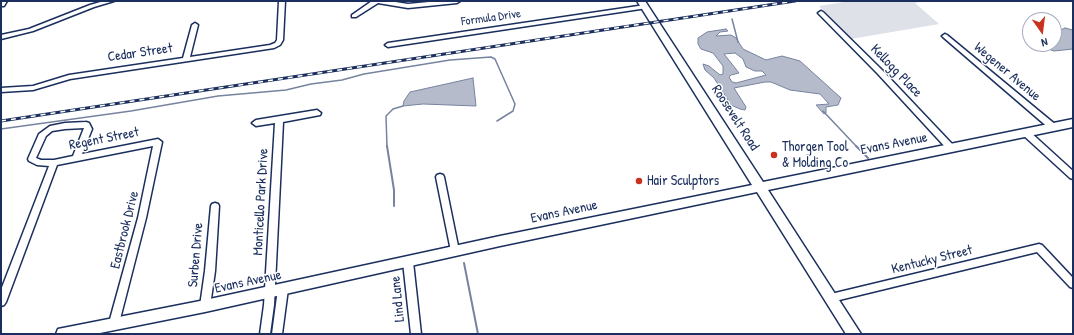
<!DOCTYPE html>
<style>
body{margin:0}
#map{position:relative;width:1074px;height:335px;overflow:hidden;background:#fff;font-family:"Patrick Hand",sans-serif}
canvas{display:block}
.frame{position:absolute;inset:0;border:2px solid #1b2f5e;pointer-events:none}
.north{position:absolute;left:1022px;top:12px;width:40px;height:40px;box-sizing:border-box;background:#fff;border:1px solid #a4acbf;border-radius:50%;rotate:166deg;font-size:11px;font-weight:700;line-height:16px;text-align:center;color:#1b2f5e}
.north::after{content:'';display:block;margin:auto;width:14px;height:18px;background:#c8321e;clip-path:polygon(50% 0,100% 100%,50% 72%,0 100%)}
</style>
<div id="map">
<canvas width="1074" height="335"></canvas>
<div class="frame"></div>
<div class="north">N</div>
</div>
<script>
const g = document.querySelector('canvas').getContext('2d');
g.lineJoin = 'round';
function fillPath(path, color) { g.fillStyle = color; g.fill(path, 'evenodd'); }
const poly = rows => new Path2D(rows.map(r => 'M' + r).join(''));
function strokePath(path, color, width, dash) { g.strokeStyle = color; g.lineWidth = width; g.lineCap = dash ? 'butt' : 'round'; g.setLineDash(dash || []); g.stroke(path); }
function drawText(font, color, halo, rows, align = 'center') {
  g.font = font + ' "Patrick Hand",sans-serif'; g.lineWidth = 3; g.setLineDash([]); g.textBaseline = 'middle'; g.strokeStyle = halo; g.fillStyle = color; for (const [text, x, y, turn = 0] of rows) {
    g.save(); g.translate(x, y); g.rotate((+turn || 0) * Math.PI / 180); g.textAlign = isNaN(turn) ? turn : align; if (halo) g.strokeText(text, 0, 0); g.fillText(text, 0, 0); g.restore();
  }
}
const green = poly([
 [850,1,925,1,915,3,939,24,851,39,819,6]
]);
const water = poly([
 [1065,28,1073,30,1073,49,1054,51,1045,48,1039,44,1054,44,1054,33,1065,28],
 [726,29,728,31,720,32,716,36,731,35,736,38,743,49,766,60,782,56,800,61,841,98,838,105,826,107,826,113,824,114,816,105,829,104,820,94,790,90,771,82,765,82,734,88,746,107,745,110,740,109,731,105,714,78,705,70,703,64,709,66,720,75,723,74,723,66,713,53,701,49,698,44,698,38,707,32,726,29],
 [735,53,743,59,746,67,755,71,762,71,766,75,736,83,732,82,729,77,731,75,739,73,724,54,735,53],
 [473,78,476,106,423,104,403,106,404,101,410,92,473,78]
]);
const streamFar1 = poly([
 [732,19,738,42],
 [823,111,857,147],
 [1,129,131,111,218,96,286,90,311,84,342,80,364,74,450,60,491,57,495,59,515,104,513,111,497,121],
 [387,147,386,116,393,109,403,106]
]);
const stream = poly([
 [387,146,394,190,394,206],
 [856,146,868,158],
 [464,263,478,334]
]);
const street = poly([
 [104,1,114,1,94,7,33,31,1,39,1,35,29,29,90,5,104,1],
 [279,1,285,1,283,40,280,45,274,48,70,79,33,90,1,92,1,88,33,86,69,75,183,58,192,25,195,23,198,25,190,57,270,45,275,43,277,40,279,1],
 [372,1,389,1,408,4,439,1,460,1,457,3,408,8,378,3,356,17,352,17,352,15,372,1],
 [645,5,647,6,647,8,388,47,385,45,388,43,645,5],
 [821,11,823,12,882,70,954,146,955,148,954,150,948,150,878,74,819,14,818,13,821,11],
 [945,34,947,35,1056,125,1057,127,1056,129,1050,129,943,37,942,36,945,34],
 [317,110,321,113,320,115,283,122,274,305,270,334,260,334,264,305,275,123,256,126,252,123,256,120,317,110],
 [86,122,89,123,92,129,82,154,158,139,162,142,146,218,119,323,117,326,114,328,111,326,109,323,138,218,153,146,57,165,6,302,4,305,1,306,1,290,49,166,37,165,29,161,28,159,39,134,50,126,65,123,86,122],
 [84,128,73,156,54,160,41,160,36,158,46,136,52,131,65,129,84,128],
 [1026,130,1029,131,1073,171,1073,179,1070,178,1023,135,1022,133,1023,131,1026,130],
 [440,174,443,175,444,177,459,251,458,254,455,255,452,254,451,251,436,177,437,175,440,174],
 [215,203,218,204,219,206,215,271,210,306,208,309,205,310,202,309,200,306,205,271,211,206,212,204,215,203],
 [1039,244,1042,245,1073,278,1073,288,1070,287,1037,252,831,302,828,301,826,298,828,295,831,294,1039,244],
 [408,258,411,259,413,262,421,334,411,334,403,262,405,259,408,258],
 [283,285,286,286,288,289,282,334,272,334,278,289,280,286,283,285]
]);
const secondary = poly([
 [1,1,7,1,4,6,1,6,1,1],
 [637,1,645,1,763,182,1073,119,1073,127,768,190,861,334,846,334,757,192,500,246,205,312,95,334,56,334,58,329,63,328,205,300,500,236,752,185,637,1]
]);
const rail = poly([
 [1,121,795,1]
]);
const markers = [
 [774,155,4,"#c8321e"],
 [639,181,4,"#c8321e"]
];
const farStreetnames = [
 ["Formula Drive",491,18,-8]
];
const streetNames = [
 ["Cedar Street",140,53,-8],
 ["Kellogg Place",896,71,46],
 ["Wegener Avenue",1007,72,40],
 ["Roosevelt Road",735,118,57],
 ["Regent Street",104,139,-11],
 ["Evans Avenue",894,144,-11],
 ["Monticello Park Drive",261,202,-87],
 ["Evans Avenue",564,212,-12],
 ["Eastbrook Drive",125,230,-76],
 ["Surben Drive",196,255,-85],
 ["Kentucky Street",932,260,-14],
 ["Evans Avenue",248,282,-12],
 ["Lind Lane",398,299,-96]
];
const poiNames = [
 ["Thorgen Tool",782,147],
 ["& Molding Co",782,163],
 ["Hair Sculptors",647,181]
];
fillPath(green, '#dee1e7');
fillPath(water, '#b5bbca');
strokePath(water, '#77839f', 1);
strokePath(streamFar1, '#77839f', 1.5);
strokePath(stream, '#77839f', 2);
strokePath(street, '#1b2f5e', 3);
strokePath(secondary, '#1b2f5e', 3);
fillPath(street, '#fff');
fillPath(secondary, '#fff');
strokePath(rail, '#1b2f5e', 3);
strokePath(rail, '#fff', 1.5, [5]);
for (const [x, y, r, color] of markers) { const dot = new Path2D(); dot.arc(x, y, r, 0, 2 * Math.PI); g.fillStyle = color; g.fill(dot); strokePath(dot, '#fff', 1.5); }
drawText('12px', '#1b2f5e', '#fff', farStreetnames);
drawText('14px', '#1b2f5e', '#fff', streetNames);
drawText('14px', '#1b2f5e', '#fff', poiNames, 'left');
</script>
